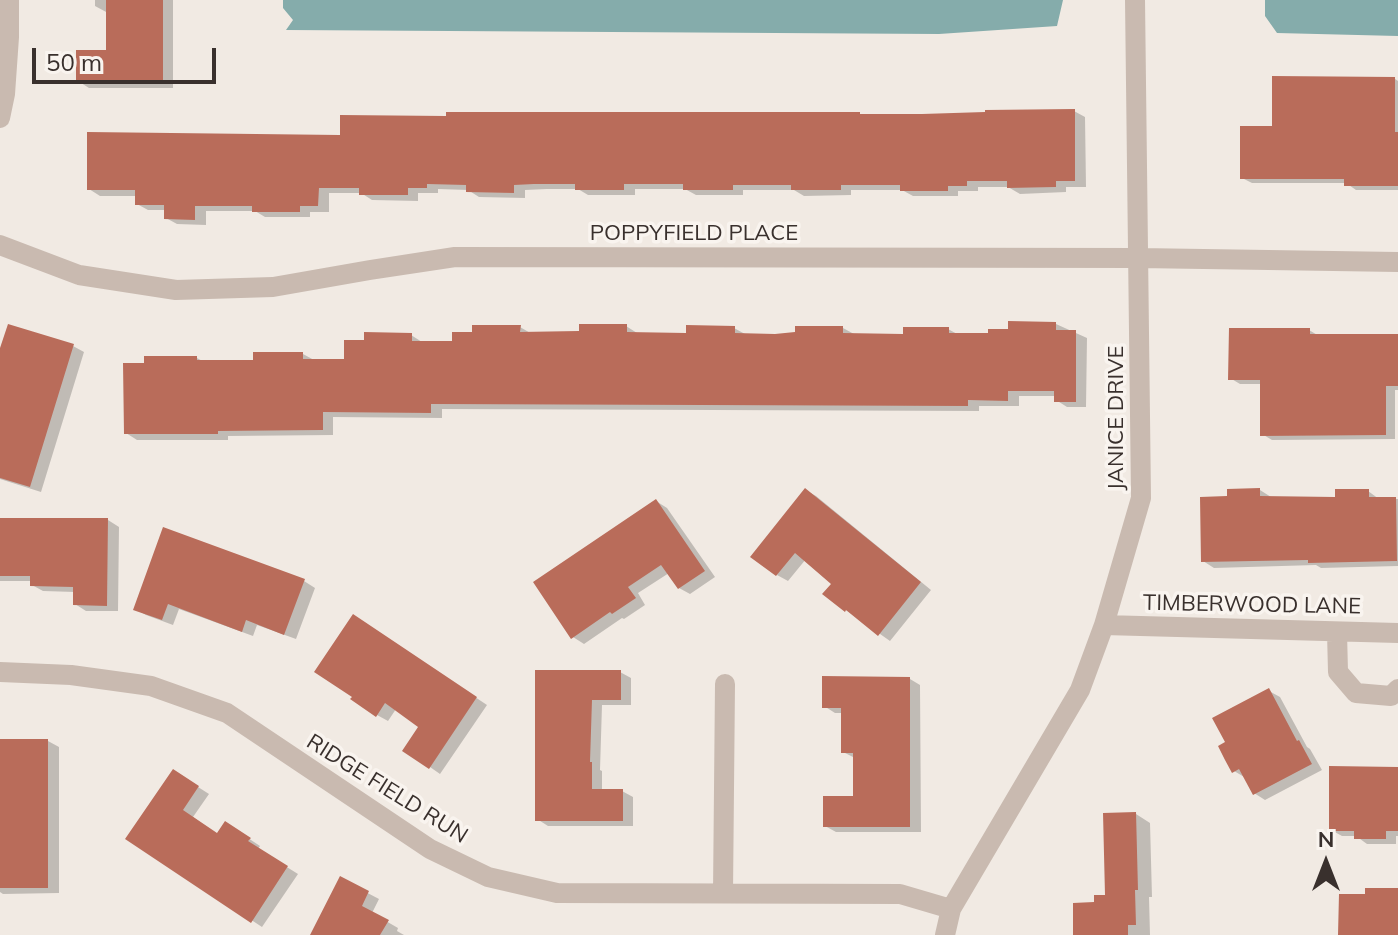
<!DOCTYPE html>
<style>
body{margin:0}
#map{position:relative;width:1398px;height:935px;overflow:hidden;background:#f1eae3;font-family:Mulish,sans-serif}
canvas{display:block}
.north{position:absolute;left:1286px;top:823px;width:80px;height:80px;-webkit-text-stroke:6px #f9f4ef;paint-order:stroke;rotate:0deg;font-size:22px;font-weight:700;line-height:32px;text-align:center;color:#39302d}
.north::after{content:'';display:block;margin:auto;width:28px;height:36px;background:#39302d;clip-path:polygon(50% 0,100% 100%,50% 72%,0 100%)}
.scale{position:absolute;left:32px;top:48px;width:184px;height:36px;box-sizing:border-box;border:4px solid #39302d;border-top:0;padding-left:10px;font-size:24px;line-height:28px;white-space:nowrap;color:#39302d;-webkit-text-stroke:6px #f9f4ef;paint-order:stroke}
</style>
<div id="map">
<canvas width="1398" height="935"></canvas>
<div class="north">N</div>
<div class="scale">50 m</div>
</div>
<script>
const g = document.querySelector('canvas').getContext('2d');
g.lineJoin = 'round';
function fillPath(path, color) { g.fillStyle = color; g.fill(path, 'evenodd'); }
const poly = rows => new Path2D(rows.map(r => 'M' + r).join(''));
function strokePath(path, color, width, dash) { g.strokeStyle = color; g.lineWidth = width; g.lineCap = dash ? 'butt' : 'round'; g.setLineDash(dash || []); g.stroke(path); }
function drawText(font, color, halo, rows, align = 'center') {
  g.font = font + ' Mulish,sans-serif'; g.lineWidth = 7; g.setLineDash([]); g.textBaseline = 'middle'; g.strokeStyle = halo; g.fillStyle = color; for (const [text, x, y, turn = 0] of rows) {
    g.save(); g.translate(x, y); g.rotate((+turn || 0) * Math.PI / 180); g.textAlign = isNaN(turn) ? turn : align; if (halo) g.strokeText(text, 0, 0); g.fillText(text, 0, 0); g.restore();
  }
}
const water = poly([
 [283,0,1063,0,1057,26,939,34,286,30,293,20,283,8],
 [1265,0,1398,0,1398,36,1277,33,1265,16]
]);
const shadow = poly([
 [95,0,173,0,173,88,89,88,78,81,108,52,108,13,95,6],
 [1395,79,1398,81,1398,190,1356,190,1346,183,1252,183,1242,178,1274,128],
 [1074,111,1085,117,1086,187,1066,187,1066,192,1020,194,1008,187,978,187,978,191,958,191,958,196,913,196,902,190,851,190,851,195,804,196,794,190,743,190,743,195,696,195,685,189,635,189,635,195,588,195,578,189,547,189,525,190,525,198,479,197,468,190,438,189,438,193,418,193,418,201,372,200,361,193,329,193,329,212,310,212,310,217,265,217,255,211,206,211,206,225,177,224,166,218,166,210,148,210,137,204,137,196,100,196,89,189,342,137,862,116],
 [1056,324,1087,338,1086,407,1067,407,1056,400,1056,396,1019,396,1019,406,979,406,979,411,442,409,442,418,333,417,333,435,228,436,228,440,137,440,126,433,197,358,204,362,255,362,303,354,314,360,346,361,411,335,422,342,454,343,474,334,520,327,532,334,581,333,626,326,637,333,688,335,734,328,745,334,775,336,843,328,854,334,905,336,948,329,959,335,990,335],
 [1309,330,1319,336,1398,336,1398,390,1395,390,1395,439,1272,440,1262,434,1262,384,1240,384,1230,378],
 [73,346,84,352,41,492,0,479,0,353],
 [805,490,816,496,931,590,890,641,846,610,834,583,806,559,788,581,777,575],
 [1260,490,1271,497,1337,498,1368,491,1379,499,1398,499,1398,566,1321,568,1316,565,1214,568,1203,561,1229,498],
 [656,501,667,508,715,577,690,594,679,588,669,573,638,593,645,605,624,619,622,618,584,644,573,637],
 [0,520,108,520,119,527,118,611,86,611,75,604,75,592,43,591,32,585,32,581,0,581],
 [165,530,304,581,315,588,296,639,257,625,253,636,179,609,173,625,146,615,135,609],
 [364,623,487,705,440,774,430,767,420,726,396,709,388,721,377,715],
 [537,672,620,672,631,678,631,705,602,705,600,770,602,771,602,791,622,791,633,797,633,826,548,826,537,819],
 [910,679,920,685,921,832,836,832,825,826,855,798,855,758,843,752,843,713,835,713,824,706],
 [1269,691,1280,697,1307,747,1310,749,1322,770,1265,800,1254,793,1246,778,1234,771],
 [0,741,48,741,59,747,59,893,3,894,0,892],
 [1398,768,1398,836,1396,836,1396,844,1367,844,1356,836,1342,836,1331,830],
 [184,778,209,794,193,817,218,835,236,830,260,846,258,849,298,874,262,927,128,839],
 [1136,814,1150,823,1152,897,1149,897,1150,935,1075,935,1096,904,1107,897],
 [341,879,379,899,372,913,398,928,397,931,404,935,312,935]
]);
const building = poly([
 [106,0,163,0,163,82,76,82,76,50,106,50],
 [1272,76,1395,77,1395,132,1398,132,1398,186,1344,186,1344,179,1240,179,1240,126,1272,126],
 [1075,109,1075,181,1056,181,1056,187,1007,188,1007,181,967,181,967,186,948,186,948,191,900,191,900,185,841,185,841,190,791,190,791,185,733,185,733,190,683,190,683,184,624,184,624,190,575,190,575,184,534,184,514,185,514,193,466,192,466,185,427,184,427,188,408,188,408,195,359,195,359,188,319,188,318,206,300,206,300,212,252,212,252,206,195,206,195,220,164,219,164,205,135,205,135,190,87,190,87,132,340,135,340,115,446,116,446,112,860,112,860,114,922,114,985,112,985,110],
 [1008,321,1056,322,1056,330,1076,330,1076,402,1054,402,1054,391,1008,391,1008,401,968,400,968,406,431,404,431,413,323,412,323,430,218,431,218,434,124,434,123,363,144,363,144,356,197,356,197,360,253,360,253,352,303,352,303,359,344,359,344,340,364,340,364,332,412,333,412,341,452,341,452,332,472,332,472,325,521,325,520,332,579,331,579,324,627,324,627,332,686,333,686,325,735,326,735,333,775,334,795,332,795,326,843,326,843,333,903,334,903,327,949,327,949,333,988,333,988,329,1008,329],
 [8,324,74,344,30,487,0,478,0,348],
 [1229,328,1310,328,1310,334,1398,334,1398,386,1386,386,1386,435,1260,436,1260,380,1228,380],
 [805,488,921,582,878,636,846,610,845,612,822,594,831,584,795,553,776,576,750,557],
 [1260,488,1260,496,1335,497,1335,489,1369,489,1369,497,1396,497,1397,561,1308,563,1308,560,1201,562,1200,497,1227,496,1227,489],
 [656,499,705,571,678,589,661,565,628,587,636,598,612,614,610,612,571,639,533,582],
 [0,518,108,518,107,606,73,605,73,587,30,586,30,576,0,576],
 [163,527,305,579,284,635,246,620,242,632,168,604,162,620,133,610],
 [353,614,477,697,429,769,402,751,418,727,385,703,376,717,350,699,352,697,314,672],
 [535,670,621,670,621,700,592,700,590,762,592,762,592,789,623,789,623,821,535,821],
 [822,676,910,677,910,827,823,827,823,796,853,796,853,753,841,753,841,708,822,708],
 [1269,688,1297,741,1299,740,1312,764,1253,795,1239,769,1232,773,1225,760,1218,746,1225,742,1212,718],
 [0,739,48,739,48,888,0,888],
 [1329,766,1398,767,1398,831,1386,831,1386,839,1354,839,1354,831,1329,831],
 [173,769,199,786,183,810,217,833,225,821,251,838,248,841,288,866,251,923,125,839],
 [1136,812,1138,890,1135,890,1136,925,1128,925,1128,935,1073,935,1073,903,1094,902,1094,895,1105,895,1103,813],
 [340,876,369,891,362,906,389,920,380,935,310,935],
 [1365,888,1398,888,1398,935,1338,935,1339,894,1365,894]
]);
const minor = poly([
 [0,118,5,94,9,37,9,0],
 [0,245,79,275,176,290,273,287,370,270,455,257,1139,258,1398,262],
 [1104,625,1398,633],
 [1337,632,1338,672,1356,693,1391,696,1398,689],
 [0,672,71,675,151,686,227,713,430,849,488,877,557,893,900,894,951,909],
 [723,893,725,684],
 [945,935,951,909,1080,690,1104,625,1141,498,1135,0]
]);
const streetNames = [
 ["POPPYFIELD PLACE",694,233],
 ["JANICE DRIVE",1116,418,-90],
 ["TIMBERWOOD LANE",1252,605,1],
 ["RIDGE FIELD RUN",387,789,32]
];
fillPath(water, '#85acab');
fillPath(shadow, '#0003');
fillPath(building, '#b96c5a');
strokePath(minor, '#c9bab0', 20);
drawText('22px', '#39302d', '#f9f4ef', streetNames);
</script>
